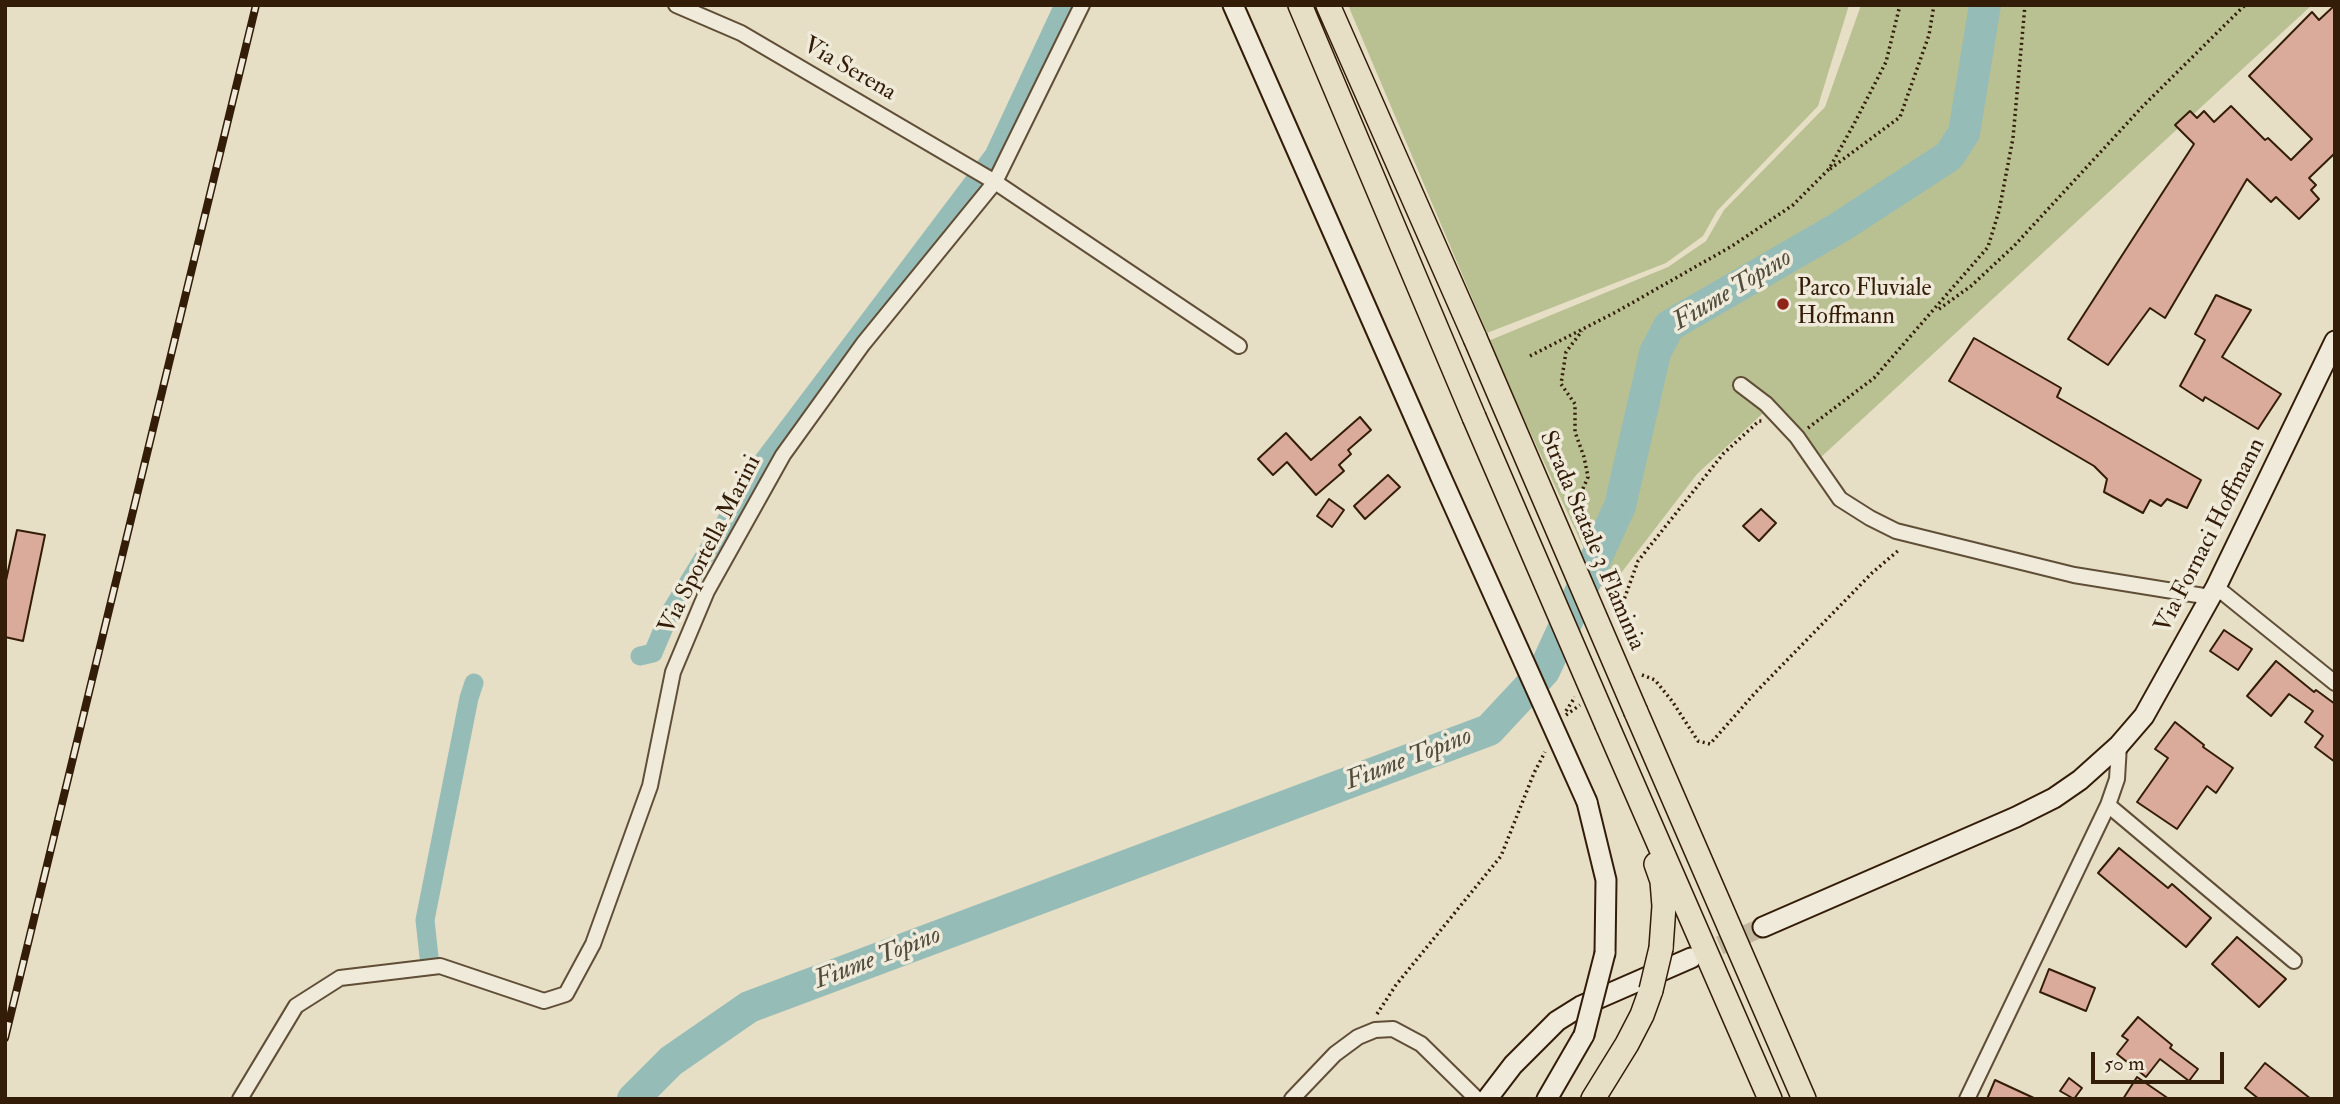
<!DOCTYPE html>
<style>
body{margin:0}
#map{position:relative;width:2340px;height:1104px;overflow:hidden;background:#e6dfc5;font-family:"IM FELL Double Pica",serif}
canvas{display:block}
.frame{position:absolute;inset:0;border:7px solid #341d08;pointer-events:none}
.scale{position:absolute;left:2091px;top:1052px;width:133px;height:32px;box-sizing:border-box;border:4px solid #341d08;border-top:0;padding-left:9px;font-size:21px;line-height:24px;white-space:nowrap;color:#341d08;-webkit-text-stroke:5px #efead9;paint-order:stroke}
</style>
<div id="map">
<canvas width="2340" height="1104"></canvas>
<div class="frame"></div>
<div class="scale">50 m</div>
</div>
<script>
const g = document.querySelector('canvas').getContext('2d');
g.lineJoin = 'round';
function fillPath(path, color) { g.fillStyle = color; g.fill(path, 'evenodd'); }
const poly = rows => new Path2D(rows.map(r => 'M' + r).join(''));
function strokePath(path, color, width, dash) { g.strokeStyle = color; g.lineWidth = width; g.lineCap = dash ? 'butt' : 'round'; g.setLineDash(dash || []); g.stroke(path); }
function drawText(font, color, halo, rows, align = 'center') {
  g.font = font + ' "IM FELL Double Pica",serif'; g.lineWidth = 7; g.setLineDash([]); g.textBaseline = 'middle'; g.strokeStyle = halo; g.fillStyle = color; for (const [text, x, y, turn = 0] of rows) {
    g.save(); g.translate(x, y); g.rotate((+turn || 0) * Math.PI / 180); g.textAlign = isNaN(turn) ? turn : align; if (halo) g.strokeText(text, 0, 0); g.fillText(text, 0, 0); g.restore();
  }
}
const green = poly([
 [1348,5,1849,5,1818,106,1717,211,1703,236,1666,263,1487,333],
 [1861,5,2312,5,1820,458,1773,404,1697,474,1605,594,1488,341,1668,267,1706,241,1724,210,1825,107]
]);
const canal = poly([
 [640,656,653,653,670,613,761,464,994,155,1064,5],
 [429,957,425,920,469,698,474,683]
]);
const river = poly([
 [633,1099,671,1061,749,1007,1489,730,1544,671,1620,506,1655,353,1669,326,1840,227,1949,156,1964,133,1985,5]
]);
const building = poly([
 [2335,5,2335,153,2309,178,2316,185,2311,190,2319,199,2299,219,2276,197,2271,202,2247,179,2165,318,2150,308,2108,365,2068,339,2194,144,2175,125,2190,111,2197,118,2204,111,2214,122,2231,106,2265,140,2268,138,2291,160,2312,139,2249,76,2312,12,2319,20,2335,5],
 [2216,295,2251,310,2222,357,2281,394,2258,429,2205,397,2203,401,2180,386,2205,340,2195,334,2216,295],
 [1974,338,2061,388,2057,397,2201,480,2187,508,2167,499,2161,506,2150,500,2143,513,2104,492,2107,479,2094,466,1949,381,1974,338],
 [1360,417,1371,430,1348,450,1351,454,1339,465,1344,471,1316,495,1287,462,1273,475,1258,459,1286,433,1311,460,1360,417],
 [1388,475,1400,487,1365,519,1354,506,1388,475],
 [1329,499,1344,510,1332,527,1317,516,1329,499],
 [1761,509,1776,523,1759,541,1743,526,1761,509],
 [17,530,45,535,23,641,5,637,5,585,17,530],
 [2224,630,2252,649,2238,670,2210,651,2224,630],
 [2276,661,2314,692,2316,690,2335,704,2335,762,2315,747,2323,736,2305,722,2313,711,2289,694,2271,716,2247,696,2276,661],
 [2175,722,2204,745,2203,747,2233,768,2216,793,2207,786,2177,829,2137,802,2168,758,2155,749,2175,722],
 [2119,848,2168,888,2172,884,2211,918,2186,947,2098,873,2119,848],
 [2237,937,2286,979,2259,1007,2212,964,2237,937],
 [2049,969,2095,988,2086,1011,2040,992,2049,969],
 [2138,1017,2172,1045,2170,1048,2198,1069,2189,1081,2160,1059,2146,1077,2117,1054,2128,1040,2122,1036,2138,1017],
 [2265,1063,2311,1099,2259,1099,2245,1088,2265,1063],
 [2137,1077,2169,1099,2123,1099,2137,1077],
 [2069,1078,2082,1088,2074,1099,2060,1091,2069,1078],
 [1995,1080,2036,1099,1987,1099,1995,1080]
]);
const secondaryTunnel = poly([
 [1693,957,1763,927]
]);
const path = poly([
 [1830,169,1900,117,1929,35,1934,5],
 [1939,309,1971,286,2014,246,2143,106,2245,5],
 [1530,356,1616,312,1732,246,1793,205,1829,169,1854,124,1886,62,1900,5],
 [1808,428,1874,378,1988,247,1999,211,2013,138,2025,5],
 [1572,514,1588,477,1584,457,1575,432,1575,404,1561,384,1566,352,1582,331],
 [1617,619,1638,561,1723,454,1759,421,1762,421],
 [1642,675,1655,680,1672,701,1698,741,1710,744,1755,693,1872,573,1900,549],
 [1566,711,1575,697],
 [1566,715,1580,705],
 [1377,1014,1396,985,1501,856,1534,773,1545,752]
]);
const minor = poly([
 [676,5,741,33,995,182,1239,346],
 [1741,385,1766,404,1797,437,1840,499,1870,518,1896,531,2074,575,2210,597],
 [2216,587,2335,683],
 [2108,805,2294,961],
 [240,1099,296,1006,340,978,440,966,544,1001,566,994,593,944,650,786,673,672,707,591,783,455,863,344,995,182,1082,5],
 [1292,1099,1335,1054,1358,1037,1375,1030,1393,1029,1421,1044,1477,1099],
 [1967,1099,2108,805,2117,779,2119,745]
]);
const secondary = poly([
 [1233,5,1440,475],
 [1587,802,1606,880,1605,953],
 [1763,927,2016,817,2054,798,2080,780,2119,745,2144,716,2216,587,2335,341],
 [1487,1099,1513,1065,1557,1021,1581,1006,1691,958],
 [1547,1099,1584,1035]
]);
const trunk = poly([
 [1300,5,1474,417],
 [1328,5,1475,338],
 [1636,712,1804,1099],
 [1607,725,1770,1099],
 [1656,864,1662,881,1664,906,1661,948],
 [1593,1099,1627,1044,1642,1015,1651,990]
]);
const rail = poly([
 [5,1038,256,5]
]);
const secondaryBridge = poly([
 [1440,475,1587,802],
 [1584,1035,1605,953]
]);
const trunkBridge = poly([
 [1475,338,1636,712],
 [1474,417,1607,725],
 [1651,990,1661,948]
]);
const markers = [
 [1783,304,7,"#8f2418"]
];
const streetNames = [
 ["Via Serena",849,70,30],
 ["Via Fornaci Hoffmann",2211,536,-63],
 ["Strada Statale 3 Flaminia",1591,541,67],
 ["Via Sportella Marini",711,545,-63]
];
const poiNames = [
 ["Parco Fluviale",1797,290],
 ["Hoffmann",1797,318]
];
const waterNames = [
 ["Fiume Topino",1733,291,-31],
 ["Fiume Topino",1409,760,-21],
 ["Fiume Topino",878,959,-21]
];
fillPath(green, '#b9c192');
strokePath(canal, '#96bcb7', 19);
strokePath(river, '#96bcb7', 32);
fillPath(building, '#daab9a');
strokePath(building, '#341d08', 2);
strokePath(secondaryTunnel, '#c2b89f', 19, [19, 10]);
strokePath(minor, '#604e37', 18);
strokePath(secondary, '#341d08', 23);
strokePath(trunk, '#341d08', 26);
strokePath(path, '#341d08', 3.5, [2, 3.5]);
strokePath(minor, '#efead9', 14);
strokePath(secondary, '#efead9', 19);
strokePath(trunk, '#e6dfc5', 23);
strokePath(rail, '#341d08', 8);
strokePath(rail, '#efead9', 5, [16]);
strokePath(secondaryBridge, '#341d08', 23, []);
strokePath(trunkBridge, '#341d08', 26, []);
strokePath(secondaryBridge, '#efead9', 19);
strokePath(trunkBridge, '#e6dfc5', 23);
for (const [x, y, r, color] of markers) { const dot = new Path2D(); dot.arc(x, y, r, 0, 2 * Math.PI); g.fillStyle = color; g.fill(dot); strokePath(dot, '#efead9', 2.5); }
drawText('24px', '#341d08', '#efead9', streetNames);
drawText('24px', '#341d08', '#efead9', poiNames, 'left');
drawText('italic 26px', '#514d3d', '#efead9', waterNames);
</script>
